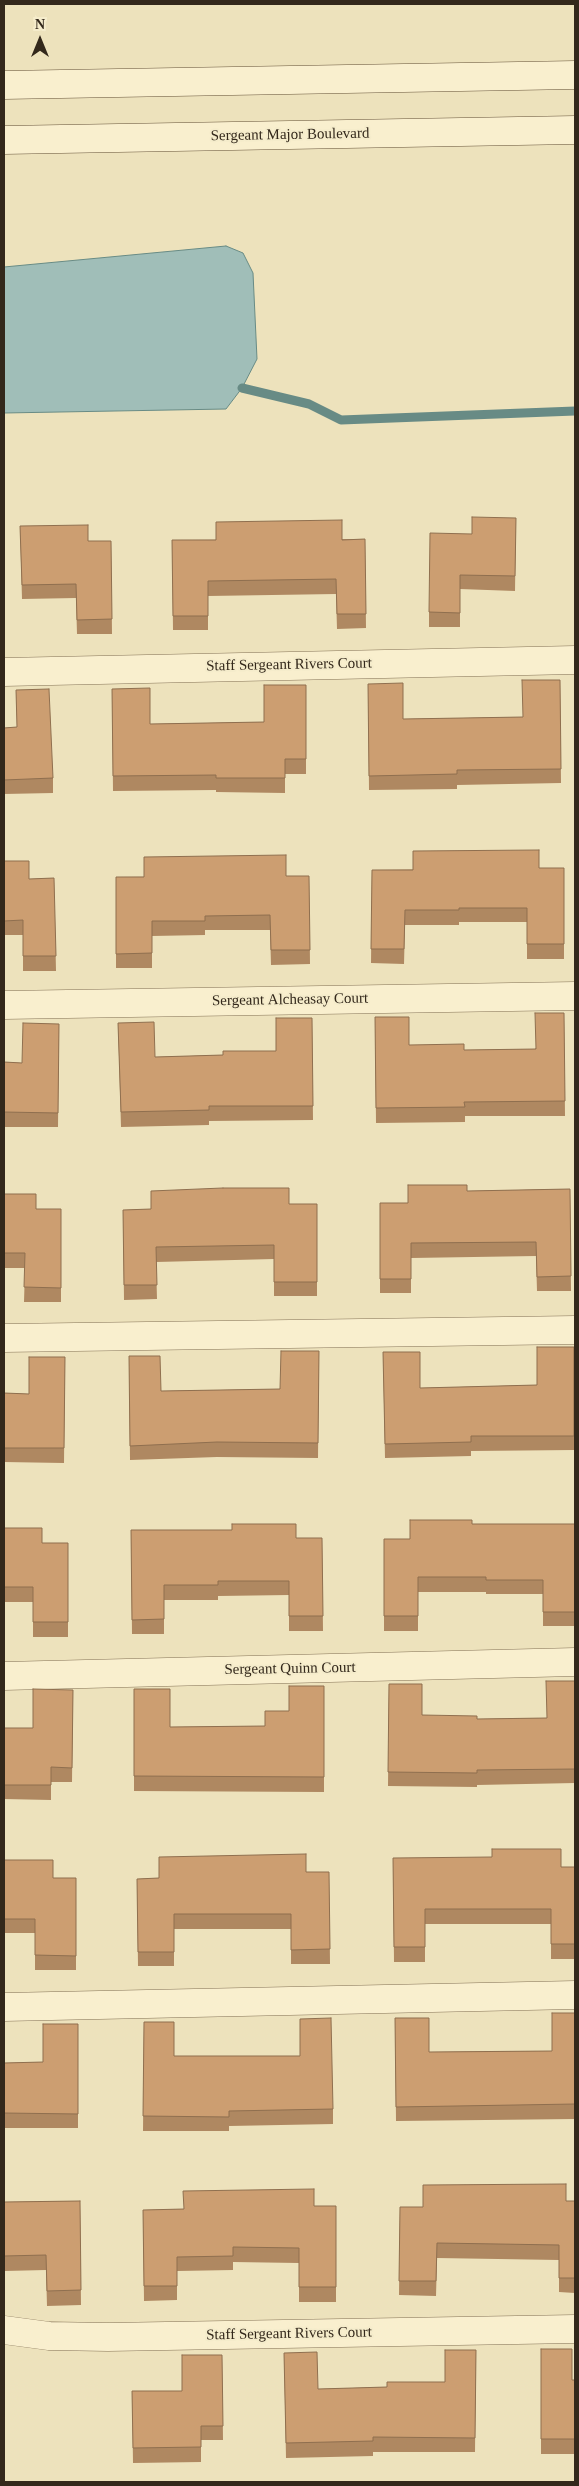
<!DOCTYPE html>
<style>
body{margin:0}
#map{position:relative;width:579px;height:2486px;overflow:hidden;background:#ede2bc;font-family:"Times New Roman",serif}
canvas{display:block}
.frame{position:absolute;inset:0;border:5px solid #33281b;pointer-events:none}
.north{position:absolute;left:15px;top:15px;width:50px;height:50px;-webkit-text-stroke:4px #f5eccb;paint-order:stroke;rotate:0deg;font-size:14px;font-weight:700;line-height:20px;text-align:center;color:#33281b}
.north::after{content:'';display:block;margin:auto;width:18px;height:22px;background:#33281b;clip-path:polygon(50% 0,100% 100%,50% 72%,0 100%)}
</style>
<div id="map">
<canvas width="579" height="2486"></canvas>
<div class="frame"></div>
<div class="north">N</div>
</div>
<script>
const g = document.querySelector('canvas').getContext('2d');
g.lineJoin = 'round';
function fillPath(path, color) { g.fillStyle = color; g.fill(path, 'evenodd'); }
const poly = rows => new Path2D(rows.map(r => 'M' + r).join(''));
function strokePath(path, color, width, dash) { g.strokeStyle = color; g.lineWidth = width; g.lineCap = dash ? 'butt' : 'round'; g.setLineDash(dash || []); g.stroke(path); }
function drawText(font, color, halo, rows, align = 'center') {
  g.font = font + ' "Times New Roman",serif'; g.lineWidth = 4; g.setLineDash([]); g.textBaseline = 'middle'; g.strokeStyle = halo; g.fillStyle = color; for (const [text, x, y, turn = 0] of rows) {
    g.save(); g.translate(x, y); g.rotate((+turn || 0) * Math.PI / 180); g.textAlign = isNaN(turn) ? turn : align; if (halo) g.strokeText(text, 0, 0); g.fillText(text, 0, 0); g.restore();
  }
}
const water = poly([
 [226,246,243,253,253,273,257,359,242,388,226,409,4,413,4,267,226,246]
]);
const stream = poly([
 [242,388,309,404,341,420,575,411]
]);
const street = poly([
 [4,672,575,660],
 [4,1005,575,996],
 [4,1338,575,1330],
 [4,1676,575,1662],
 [4,2007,575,1995],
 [4,2330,49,2336,108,2337,575,2329]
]);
const secondary = poly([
 [4,85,575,75],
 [4,140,575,130]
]);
const wall = poly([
 [516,518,515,591,460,589,460,627,429,627,429,612,472,534],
 [20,526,88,541,111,541,112,634,77,634,76,598,22,599],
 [365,539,366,628,337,629,336,594,208,596,208,630,173,630,172,540],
 [560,680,561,783,457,785,457,789,369,790,368,684,403,719,523,717],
 [306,685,306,774,285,774,285,793,216,792,216,790,113,791,112,689,150,724,264,722],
 [16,690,53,778,53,793,4,794,4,728,17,727],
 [4,861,29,879,54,878,56,971,23,971,23,935,4,935],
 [539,868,564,868,564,959,527,959,527,922,459,922,459,925,405,925,404,964,371,963,372,870],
 [286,876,309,876,310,964,271,965,270,930,205,930,205,935,152,936,152,968,116,968,116,877],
 [564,1013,565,1116,465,1116,465,1122,376,1123,375,1017,409,1045,464,1050,535,1049],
 [312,1018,313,1120,209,1121,209,1125,121,1127,118,1023,155,1057,223,1055,276,1051],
 [59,1024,58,1127,4,1127,4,1062,22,1063],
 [570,1189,571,1291,537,1291,536,1256,411,1258,411,1293,380,1293,380,1203,408,1203,467,1191],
 [4,1194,36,1209,61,1209,61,1302,24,1302,25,1268,4,1268],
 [289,1204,317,1204,317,1296,274,1296,274,1259,156,1262,157,1299,124,1300,123,1210],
 [574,1347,574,1450,471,1451,471,1456,385,1458,383,1352,420,1388,537,1385],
 [319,1351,318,1458,217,1457,130,1460,129,1356,161,1391,280,1389],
 [65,1357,64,1463,4,1462,4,1393,29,1394],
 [472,1524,575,1524,575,1626,543,1626,543,1594,486,1594,486,1592,418,1592,418,1631,384,1631,384,1539,410,1539],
 [4,1528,42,1543,68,1543,68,1637,33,1637,33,1602,4,1602],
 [131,1530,296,1538,322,1538,323,1631,289,1631,289,1595,218,1596,218,1600,164,1600,164,1634,132,1634],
 [575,1681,575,1783,477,1785,477,1787,388,1786,389,1684,422,1715,477,1719,547,1718],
 [324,1686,324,1792,134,1791,134,1689,170,1727,265,1726,289,1711],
 [73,1690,72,1782,51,1782,51,1800,4,1799,4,1728,33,1728],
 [393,1858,561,1867,575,1867,575,1959,551,1959,551,1924,425,1924,425,1962,394,1962],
 [4,1860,53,1878,76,1878,76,1970,35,1970,35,1933,4,1933],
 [306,1872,329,1872,330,1964,291,1964,291,1929,174,1929,174,1966,138,1966,137,1879],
 [575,2013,575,2119,396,2121,395,2018,429,2052,552,2051],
 [144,2022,174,2056,333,2109,333,2124,229,2126,229,2131,143,2131],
 [78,2024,78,2128,4,2128,4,2063,43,2062],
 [80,2201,81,2305,47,2306,46,2270,4,2271,4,2202],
 [566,2201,575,2201,575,2293,559,2292,559,2260,437,2258,436,2296,399,2295,400,2207,423,2207],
 [314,2206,336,2206,336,2302,299,2302,299,2263,233,2262,233,2270,177,2271,177,2300,144,2301,143,2210],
 [541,2349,572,2380,575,2380,575,2454,541,2454],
 [476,2350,475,2452,373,2452,373,2456,286,2458,284,2353,318,2389,387,2387,445,2382],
 [222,2355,223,2440,201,2440,201,2462,133,2463,132,2391,182,2391]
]);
const building = poly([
 [472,517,516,518,515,576,460,575,460,613,429,612,430,533,472,534,472,517],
 [342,520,342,540,365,539,366,614,337,614,336,579,208,581,208,616,173,616,172,540,216,540,216,522,342,520],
 [88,525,88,541,111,541,112,619,77,620,76,584,22,585,20,526,88,525],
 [522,680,560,680,561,769,457,770,457,774,369,776,368,684,403,683,403,719,523,717,522,680],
 [264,685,306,685,306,759,285,759,285,778,216,778,216,775,113,776,112,689,150,688,150,724,264,722,264,685],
 [49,689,53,778,4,780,4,728,17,727,16,690,49,689],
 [539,850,539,868,564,868,564,944,527,944,527,908,459,908,459,910,405,910,404,949,371,949,372,870,413,870,413,851,539,850],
 [286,855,286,876,309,876,310,950,271,950,270,915,205,916,205,921,152,921,152,953,116,954,116,877,144,877,144,857,286,855],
 [4,861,29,861,29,879,54,878,56,956,23,956,23,920,4,921,4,861],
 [535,1013,564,1013,565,1101,464,1102,465,1107,376,1108,375,1017,409,1017,409,1045,464,1044,464,1050,536,1049,535,1013],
 [276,1018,312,1018,313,1106,209,1106,209,1110,121,1112,118,1023,154,1022,155,1057,223,1055,223,1051,276,1051,276,1018],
 [23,1023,59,1024,58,1113,4,1112,4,1062,22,1063,23,1023],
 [408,1185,467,1185,467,1191,570,1189,571,1276,537,1277,536,1242,411,1243,411,1279,380,1279,380,1203,408,1203,408,1185],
 [223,1188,289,1188,289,1204,317,1204,317,1282,274,1282,274,1245,156,1247,157,1285,124,1285,123,1210,151,1209,151,1191,223,1188],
 [4,1194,36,1194,36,1209,61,1209,61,1288,24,1287,25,1253,4,1253,4,1194],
 [537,1347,574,1347,574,1436,471,1436,471,1442,385,1444,383,1352,420,1352,420,1388,537,1385,537,1347],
 [281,1351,319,1351,318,1443,217,1442,130,1446,129,1356,160,1356,161,1391,280,1389,281,1351],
 [29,1357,65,1357,64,1448,4,1448,4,1393,29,1394,29,1357],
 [410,1520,472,1520,472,1524,575,1524,575,1612,543,1612,543,1580,486,1580,486,1577,418,1577,418,1616,384,1616,384,1539,410,1539,410,1520],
 [232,1524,296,1524,296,1538,322,1538,323,1616,289,1616,289,1581,218,1581,218,1585,164,1585,164,1619,132,1620,131,1530,232,1530,232,1524],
 [4,1528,42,1528,42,1543,68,1543,68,1622,33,1622,33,1587,4,1587,4,1528],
 [546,1681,575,1681,575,1769,477,1770,477,1773,388,1772,389,1684,422,1684,422,1715,477,1716,477,1719,547,1718,546,1681],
 [289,1686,324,1686,324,1777,134,1776,134,1689,170,1689,170,1727,265,1726,265,1711,289,1711,289,1686],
 [33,1689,73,1690,72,1768,51,1767,51,1785,4,1785,4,1728,33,1728,33,1689],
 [492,1849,561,1849,561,1867,575,1867,575,1944,551,1944,551,1909,425,1909,425,1947,394,1947,393,1858,492,1857,492,1849],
 [306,1854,306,1872,329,1872,330,1949,291,1950,291,1914,174,1914,174,1952,138,1952,137,1879,159,1878,159,1857,306,1854],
 [4,1860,53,1860,53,1878,76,1878,76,1956,35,1955,35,1919,4,1919,4,1860],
 [552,2013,575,2013,575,2104,396,2107,395,2018,429,2018,429,2052,552,2051,552,2013],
 [331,2018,333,2109,229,2111,229,2117,143,2116,144,2022,174,2022,174,2056,300,2056,300,2019,331,2018],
 [43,2024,78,2024,78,2114,4,2113,4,2063,43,2062,43,2024],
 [566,2184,566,2201,575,2201,575,2278,559,2278,559,2245,437,2243,436,2281,399,2281,400,2207,423,2207,423,2185,566,2184],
 [314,2189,314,2206,336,2206,336,2287,299,2287,299,2248,233,2247,233,2256,177,2257,177,2286,144,2286,143,2210,184,2209,183,2191,314,2189],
 [80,2201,81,2290,47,2291,46,2255,4,2256,4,2202,80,2201],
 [541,2349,572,2349,572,2380,575,2380,575,2439,541,2439,541,2349],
 [445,2350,476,2350,475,2438,373,2437,373,2441,286,2443,284,2353,317,2352,318,2389,387,2387,387,2382,445,2382,445,2350],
 [182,2355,222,2355,223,2426,201,2426,201,2447,133,2448,132,2391,182,2391,182,2355]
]);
const streetNames = [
 ["Sergeant Major Boulevard",290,135,-1],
 ["Staff Sergeant Rivers Court",289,665,-1],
 ["Sergeant Alcheasay Court",290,1000,-1],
 ["Sergeant Quinn Court",290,1669,-1],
 ["Staff Sergeant Rivers Court",289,2334,-1]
];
fillPath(water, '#a0beb8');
strokePath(water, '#688b85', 1);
strokePath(stream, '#688b85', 9);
strokePath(street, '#847256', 29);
strokePath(secondary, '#665339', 29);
strokePath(street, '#f9efce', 28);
strokePath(secondary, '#f9efce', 28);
fillPath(wall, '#af8861');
fillPath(building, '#cc9e71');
strokePath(building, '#8f6f4f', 1);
drawText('15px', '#33281b', '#f5eccb', streetNames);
</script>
